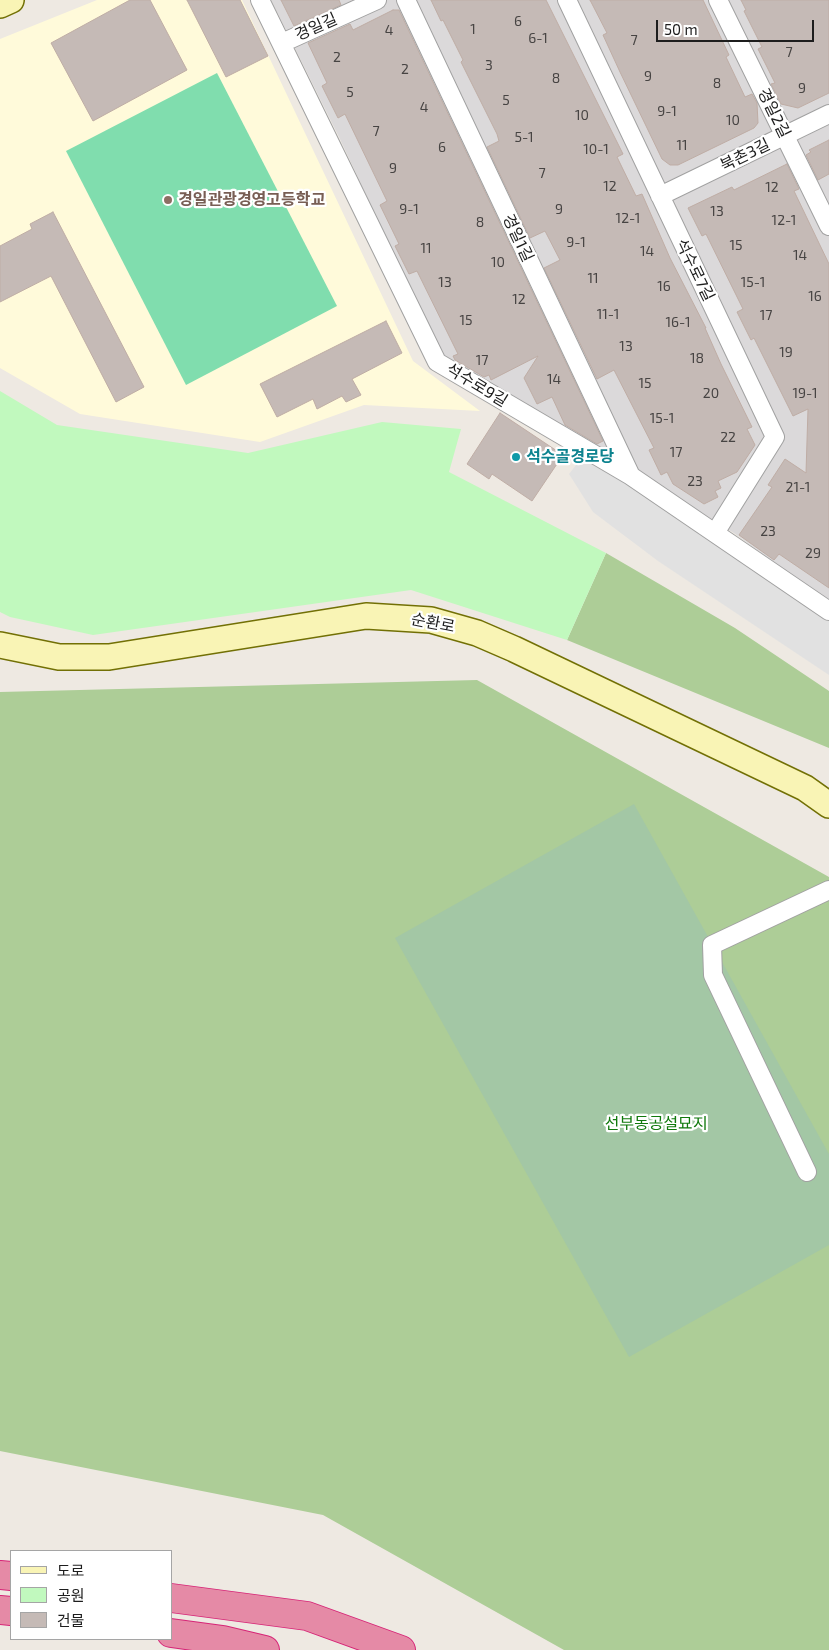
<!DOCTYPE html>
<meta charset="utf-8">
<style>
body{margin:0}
#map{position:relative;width:829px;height:1650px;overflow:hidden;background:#eee9e2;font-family:"Exo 2","Noto Sans KR",sans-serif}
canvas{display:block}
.legend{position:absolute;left:10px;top:1550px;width:162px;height:90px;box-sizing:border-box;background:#fff;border:1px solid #a5a5a5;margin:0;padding:6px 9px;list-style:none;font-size:15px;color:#1d1d1d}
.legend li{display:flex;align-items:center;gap:10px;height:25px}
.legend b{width:25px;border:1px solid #a5a5a5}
.scale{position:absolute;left:656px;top:20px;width:158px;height:22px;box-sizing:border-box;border:2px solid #1d1d1d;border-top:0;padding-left:6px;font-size:15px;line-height:18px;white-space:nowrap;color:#1d1d1d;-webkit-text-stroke:4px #fff;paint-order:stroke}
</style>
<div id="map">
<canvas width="829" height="1650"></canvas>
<ul class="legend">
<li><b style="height:6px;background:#f9f4b5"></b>도로</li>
<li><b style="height:14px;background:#c1f9be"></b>공원</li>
<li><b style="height:14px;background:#c5bab6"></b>건물</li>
</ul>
<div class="scale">50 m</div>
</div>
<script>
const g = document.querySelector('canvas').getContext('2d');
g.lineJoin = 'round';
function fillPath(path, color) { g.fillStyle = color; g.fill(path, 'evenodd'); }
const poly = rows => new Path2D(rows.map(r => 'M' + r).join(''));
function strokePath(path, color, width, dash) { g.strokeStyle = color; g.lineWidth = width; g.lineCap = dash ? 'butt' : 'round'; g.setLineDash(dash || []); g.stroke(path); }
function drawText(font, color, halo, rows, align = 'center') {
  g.font = font + ' "Exo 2","Noto Sans KR",sans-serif'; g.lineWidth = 4.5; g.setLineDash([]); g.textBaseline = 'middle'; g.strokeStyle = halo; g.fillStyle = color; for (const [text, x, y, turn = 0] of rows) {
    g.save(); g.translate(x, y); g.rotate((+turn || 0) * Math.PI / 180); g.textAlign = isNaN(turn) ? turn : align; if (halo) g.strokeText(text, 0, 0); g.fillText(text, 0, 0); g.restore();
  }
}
const residential = poly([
 [271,0,829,0,829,603,734,533,442,358,340,139]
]);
const education = poly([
 [97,0,242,0,413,361,480,411,364,405,260,442,80,414,0,368,0,39]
]);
const forest = poly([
 [606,553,735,628,829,691,829,748,567,640],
 [477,680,829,877,829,1650,564,1650,323,1515,0,1451,0,692]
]);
const cemetery = poly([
 [634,804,829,1154,829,1245,629,1357,395,938]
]);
const park = poly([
 [0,391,57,425,248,453,382,422,461,429,449,472,606,553,567,640,411,590,93,635,10,617,0,612]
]);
const pitch = poly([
 [217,73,337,306,186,385,66,151]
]);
const parking = poly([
 [584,455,829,618,829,675,658,561,593,512,569,474]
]);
const building = poly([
 [130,0,150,0,187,70,93,121,51,43,130,0],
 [187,0,240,0,268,56,226,77,187,0],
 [281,0,339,0,341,5,294,26,281,0],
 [431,0,546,0,623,154,617,157,636,196,642,194,670,258,706,328,705,328,721,364,752,427,747,429,755,445,737,472,718,481,721,488,715,491,718,497,704,504,673,484,667,472,661,475,649,450,654,448,614,370,597,379,544,268,560,260,545,231,530,238,487,147,499,141,497,134,461,62,463,60,443,20,441,21,431,0],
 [590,0,703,0,729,55,726,57,745,97,752,94,757,103,758,123,754,128,678,165,670,165,662,159,620,72,603,35,607,33,590,0],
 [741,0,829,0,829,93,798,108,781,104,771,84,775,83,758,49,762,47,744,11,746,10,741,0],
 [393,10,399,10,603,441,597,444,565,425,552,397,537,404,524,378,538,356,491,380,489,375,484,377,455,360,453,356,458,354,417,271,409,274,395,246,399,244,380,205,387,201,345,114,338,118,322,86,327,83,308,43,350,24,353,30,393,10],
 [829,140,829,174,818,180,806,155,811,152,809,150,829,140],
 [787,164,799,189,794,191,829,264,829,588,779,554,774,560,739,535,772,487,768,485,785,459,806,473,808,409,793,416,754,338,751,340,737,312,743,309,706,234,702,236,688,208,732,187,734,190,787,164],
 [53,212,144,387,116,402,51,276,0,302,0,246,32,229,30,224,53,212],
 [386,321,402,353,352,379,361,395,346,402,342,396,317,409,313,399,277,417,260,384,386,321],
 [500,413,563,455,532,501,492,474,489,479,467,464,500,413]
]);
const street = poly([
 [260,0,437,362,631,476,829,611],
 [406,0,631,476],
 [567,0,775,437,715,533],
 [718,0,829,226],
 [282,43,377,0],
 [660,196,829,114],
 [807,1172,713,975,712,945,829,890]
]);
const secondary = poly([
 [0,5,11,0],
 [0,645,59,657,109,657,366,616,431,620,477,633,514,649,805,788,829,805]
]);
const highway = poly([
 [0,1575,11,1576],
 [171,1598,307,1616,401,1650],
 [0,1610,11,1611],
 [171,1633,223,1640,265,1650]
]);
const markers = [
 [168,200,5,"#8d6e63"],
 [516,457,5,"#0f9aa8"]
];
const numberNames = [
 ["6",518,21],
 ["1",473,29],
 ["4",389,30],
 ["6-1",538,38],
 ["7",634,40],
 ["7",789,52],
 ["2",337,57],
 ["3",489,65],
 ["2",405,69],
 ["9",648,76],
 ["8",556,78],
 ["8",717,83],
 ["9",802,88],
 ["5",350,92],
 ["5",506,100],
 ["4",424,107],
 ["9-1",667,111],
 ["10",582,115],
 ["10",733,120],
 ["7",376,131],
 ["5-1",524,137],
 ["11",682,145],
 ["6",442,147],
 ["10-1",596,149],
 ["9",393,168],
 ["7",542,173],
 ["12",610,186],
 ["12",772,187],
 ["9-1",409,209],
 ["9",559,209],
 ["13",717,211],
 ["12-1",628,218],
 ["12-1",784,220],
 ["8",480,222],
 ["9-1",576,242],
 ["15",736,245],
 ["11",426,248],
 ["14",647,251],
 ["14",800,255],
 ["10",498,262],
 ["11",593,278],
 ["13",445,282],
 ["15-1",753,282],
 ["16",664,286],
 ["16",815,296],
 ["12",519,299],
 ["11-1",608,314],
 ["17",766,315],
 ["15",466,320],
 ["16-1",678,322],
 ["13",626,346],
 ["19",786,352],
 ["18",697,358],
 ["17",482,360],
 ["14",554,379],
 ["15",645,383],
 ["20",711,393],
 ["19-1",805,393],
 ["15-1",662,418],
 ["22",728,437],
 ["17",676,452],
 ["23",695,481],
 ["21-1",798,487],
 ["23",768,531],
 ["29",813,553]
];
const streetNames = [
 ["경일길",316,27,-24],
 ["경일2길",774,113,64],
 ["북촌3길",745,155,-26],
 ["경일1길",518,238,65],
 ["석수로7길",695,270,64],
 ["석수로9길",477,385,31],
 ["순환로",433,623,11]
];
const educationNames = [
 ["경일관광경영고등학교",178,200]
];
const cultureNames = [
 ["석수골경로당",526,457]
];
const parkNames = [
 ["선부동공설묘지",656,1124]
];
fillPath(residential, '#dbd9da');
fillPath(education, '#fffada');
fillPath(forest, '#adcd97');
fillPath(cemetery, '#a3c7a5');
fillPath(park, '#c1f9be');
fillPath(pitch, '#80ddae');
fillPath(parking, '#e1e1e1');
fillPath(building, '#c5bab6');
strokePath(building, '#bfada5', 1);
strokePath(street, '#a1a1a1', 20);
strokePath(secondary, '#727005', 28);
strokePath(highway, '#d62577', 30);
strokePath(street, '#fff', 18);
strokePath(secondary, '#f9f4b5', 25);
strokePath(highway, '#e58aa6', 28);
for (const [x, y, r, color] of markers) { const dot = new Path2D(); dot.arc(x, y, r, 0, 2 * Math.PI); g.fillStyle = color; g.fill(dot); strokePath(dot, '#fff', 2); }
drawText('14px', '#474443', null, numberNames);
drawText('16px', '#1d1d1d', '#fff', streetNames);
drawText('bold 16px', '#785e54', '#fff', educationNames, 'left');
drawText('bold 16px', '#0d838f', '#fff', cultureNames, 'left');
drawText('16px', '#10790c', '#fff', parkNames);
</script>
